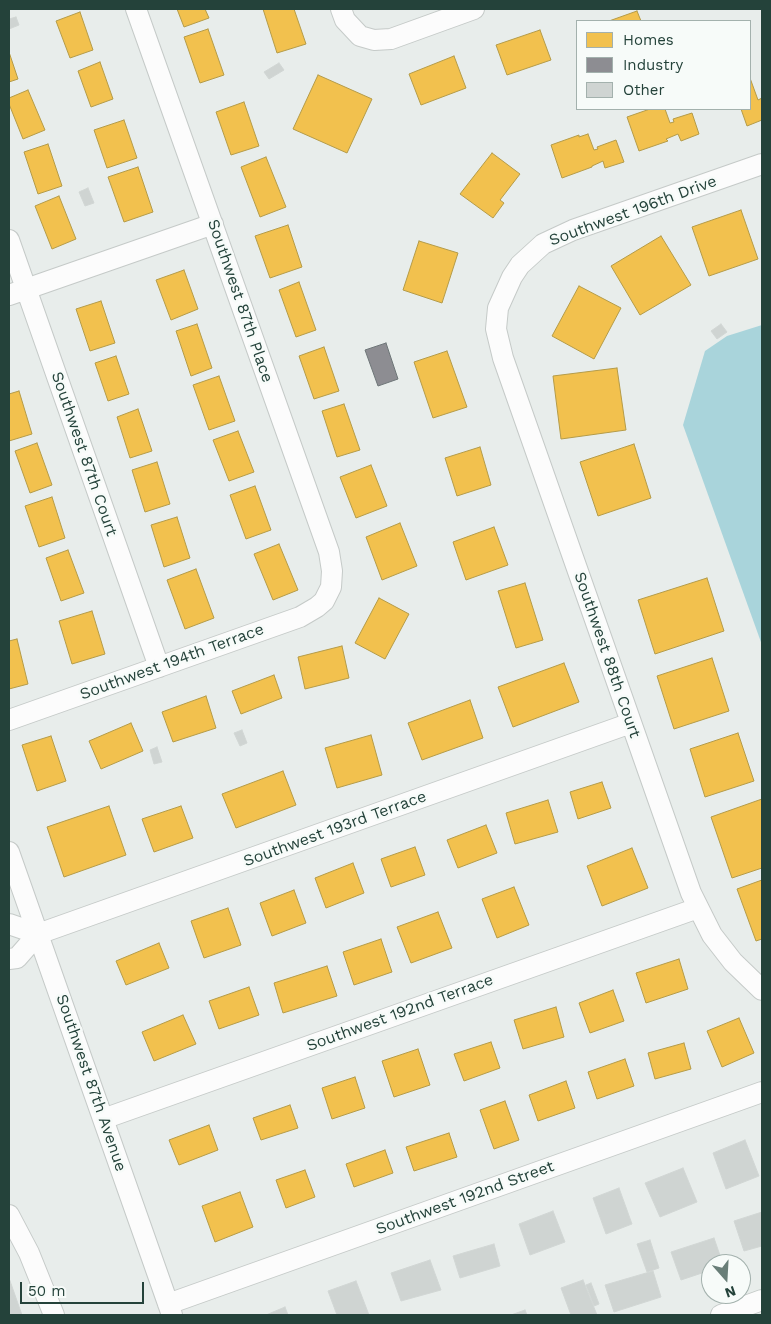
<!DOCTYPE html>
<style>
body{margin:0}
#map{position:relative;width:771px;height:1324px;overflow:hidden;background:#e8edeb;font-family:"Work Sans",sans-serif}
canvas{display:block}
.frame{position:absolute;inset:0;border:10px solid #24423a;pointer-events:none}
.legend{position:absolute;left:576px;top:20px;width:175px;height:90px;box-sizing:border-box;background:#f7fbf9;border:1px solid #a3b1ad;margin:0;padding:6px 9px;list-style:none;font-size:15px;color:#24423a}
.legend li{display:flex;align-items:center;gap:10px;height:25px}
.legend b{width:25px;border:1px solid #a3b1ad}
.north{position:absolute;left:701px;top:1254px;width:50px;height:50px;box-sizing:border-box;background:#f7fbf9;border:1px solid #a3b1ad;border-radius:50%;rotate:161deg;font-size:14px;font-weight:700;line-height:20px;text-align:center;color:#24423a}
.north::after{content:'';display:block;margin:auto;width:18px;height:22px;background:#697e78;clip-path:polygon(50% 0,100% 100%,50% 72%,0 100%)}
.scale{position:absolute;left:20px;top:1282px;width:124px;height:22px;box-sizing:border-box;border:2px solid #24423a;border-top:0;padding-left:6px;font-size:15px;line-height:18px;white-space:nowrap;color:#24423a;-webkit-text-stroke:4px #f7fbf9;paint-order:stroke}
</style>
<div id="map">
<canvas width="771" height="1324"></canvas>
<div class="frame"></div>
<ul class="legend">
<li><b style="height:14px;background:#f2c14e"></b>Homes</li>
<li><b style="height:14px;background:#8d8d92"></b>Industry</li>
<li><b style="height:14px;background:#cfd4d2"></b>Other</li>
</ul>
<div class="north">N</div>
<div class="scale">50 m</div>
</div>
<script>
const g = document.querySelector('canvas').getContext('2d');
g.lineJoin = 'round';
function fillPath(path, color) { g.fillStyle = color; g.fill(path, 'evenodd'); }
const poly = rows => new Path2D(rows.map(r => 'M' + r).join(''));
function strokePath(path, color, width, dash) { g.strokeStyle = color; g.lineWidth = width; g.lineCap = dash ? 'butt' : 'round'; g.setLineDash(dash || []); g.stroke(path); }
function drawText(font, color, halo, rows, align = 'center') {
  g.font = font + ' "Work Sans",sans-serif'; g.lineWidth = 5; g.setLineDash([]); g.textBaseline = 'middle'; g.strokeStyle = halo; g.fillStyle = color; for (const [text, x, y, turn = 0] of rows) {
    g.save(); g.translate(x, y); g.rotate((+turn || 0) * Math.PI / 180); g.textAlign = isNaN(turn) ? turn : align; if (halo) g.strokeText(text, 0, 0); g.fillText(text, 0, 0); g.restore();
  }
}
const water = poly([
 [762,325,762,645,683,425,705,351,727,336]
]);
const homes = poly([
 [177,9,205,9,209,18,184,27,177,9],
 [263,9,294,9,306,44,277,53,263,9],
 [637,11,641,21,609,21,637,11],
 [80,12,93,50,70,58,56,21,80,12],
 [208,29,224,75,200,83,184,37,208,29],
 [540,30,551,60,507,75,496,45,540,30],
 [9,52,18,79,9,82,9,52],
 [454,56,466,88,421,105,409,74,454,56],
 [100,62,113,99,91,107,78,71,100,62],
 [318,75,372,99,347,153,293,129,318,75],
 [750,78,758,100,762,98,762,120,747,126,741,109,750,109,750,78],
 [28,90,45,130,23,139,9,104,9,98,28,90],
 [244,102,259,146,231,155,216,112,244,102],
 [650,109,665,109,670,123,674,122,673,119,692,113,699,134,681,141,678,134,666,139,668,141,639,151,627,117,650,109],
 [124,120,137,158,107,168,94,130,124,120],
 [588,134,594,150,598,149,597,147,616,140,624,162,605,168,603,161,592,166,592,167,562,178,551,145,579,135,579,137,588,134],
 [48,144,62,186,38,194,24,152,48,144],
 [492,153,520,174,500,200,504,203,493,218,460,194,492,153],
 [266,157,286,207,260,217,241,167,266,157],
 [138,167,153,212,124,222,108,177,138,167],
 [59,196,76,239,52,249,35,206,59,196],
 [741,210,758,259,709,276,692,227,741,210],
 [288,225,302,267,270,278,255,236,288,225],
 [661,236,691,285,640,315,611,266,661,236],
 [419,241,458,253,442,303,403,290,419,241],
 [184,270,198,309,171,320,156,280,184,270],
 [299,282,316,330,296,337,279,290,299,282],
 [579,286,621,308,594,359,552,336,579,286],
 [101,301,115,343,90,351,76,309,101,301],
 [197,324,212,368,191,376,176,331,197,324],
 [324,347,339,391,314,399,299,356,324,347],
 [447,351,467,407,433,418,414,362,447,351],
 [116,356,129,394,108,401,95,363,116,356],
 [617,368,626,430,561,439,553,376,617,368],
 [219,376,235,421,209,430,193,385,219,376],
 [19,391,32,434,9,441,9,394,19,391],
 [344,404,360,450,337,457,322,411,344,404],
 [138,409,152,451,130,458,117,417,138,409],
 [238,431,254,472,229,481,213,440,238,431],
 [37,443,52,485,30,493,15,451,37,443],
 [634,444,651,498,598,516,580,462,634,444],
 [480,447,491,485,457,496,445,458,480,447],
 [157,462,170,504,145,512,132,470,157,462],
 [371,465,387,506,356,518,340,477,371,465],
 [255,486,271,530,246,539,230,495,255,486],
 [52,497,65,538,39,547,25,506,52,497],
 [177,517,190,558,164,567,151,525,177,517],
 [400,523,417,566,382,580,366,537,400,523],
 [494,527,508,565,466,580,453,542,494,527],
 [279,544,298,590,273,600,254,554,279,544],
 [68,550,84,593,61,601,46,558,68,550],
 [196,569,214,618,185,629,167,580,196,569],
 [707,578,724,631,655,654,638,600,707,578],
 [525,583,543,640,516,648,498,591,525,583],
 [379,598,409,614,385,659,355,643,379,598],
 [92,611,105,654,72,664,59,621,92,611],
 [17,639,28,684,9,689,9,641,17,639],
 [342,646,349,678,305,689,298,657,342,646],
 [712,658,729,711,674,729,657,676,712,658],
 [564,663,579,702,513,727,498,687,564,663],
 [274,675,282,698,241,714,232,691,274,675],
 [206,696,216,728,173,742,162,712,206,696],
 [470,700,483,738,422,760,408,723,470,700],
 [131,723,143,751,101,769,89,741,131,723],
 [738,733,754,781,705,797,690,749,738,733],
 [371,735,382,775,337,788,325,748,371,735],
 [51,736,66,781,37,791,22,745,51,736],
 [283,771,296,805,236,828,222,794,283,771],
 [602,782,611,808,578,819,570,792,602,782],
 [762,799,762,868,732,878,711,817,762,799],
 [548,800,558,832,515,844,506,813,548,800],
 [109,806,126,855,64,877,47,827,109,806],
 [181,806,193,838,154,852,142,819,181,806],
 [486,825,497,853,458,868,447,840,486,825],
 [415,847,425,875,391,887,381,859,415,847],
 [632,848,648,888,602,906,587,866,632,848],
 [353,863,364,893,326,908,315,878,353,863],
 [762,880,762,939,756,941,737,889,762,880],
 [514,887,529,925,497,938,482,899,514,887],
 [294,890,306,923,272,936,260,903,294,890],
 [228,908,241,945,204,958,191,921,228,908],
 [438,912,452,948,411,963,397,927,438,912],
 [381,939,392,972,354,985,343,952,381,939],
 [159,943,169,968,126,985,116,961,159,943],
 [679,959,688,989,646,1003,636,973,679,959],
 [327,966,337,996,283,1013,274,983,327,966],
 [249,987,259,1015,219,1029,209,1001,249,987],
 [613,990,624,1021,590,1033,579,1003,613,990],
 [556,1007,564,1037,523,1049,514,1020,556,1007],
 [183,1015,196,1044,154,1061,142,1032,183,1015],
 [739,1018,754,1053,722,1067,707,1031,739,1018],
 [491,1042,500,1068,464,1081,454,1054,491,1042],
 [684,1043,691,1069,655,1079,648,1053,684,1043],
 [418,1049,430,1085,394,1097,382,1061,418,1049],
 [625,1059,634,1086,597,1099,588,1072,625,1059],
 [355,1077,365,1108,332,1119,322,1088,355,1077],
 [566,1081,575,1108,538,1121,529,1095,566,1081],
 [505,1101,519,1140,494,1149,480,1110,505,1101],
 [290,1105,298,1128,261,1140,253,1118,290,1105],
 [209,1125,218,1150,179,1165,169,1140,209,1125],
 [449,1133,457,1157,414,1171,406,1147,449,1133],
 [385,1150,393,1173,354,1187,346,1164,385,1150],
 [305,1170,315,1197,286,1208,276,1180,305,1170],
 [240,1192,253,1227,215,1242,202,1206,240,1192]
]);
const industry = poly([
 [386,343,398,379,378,386,365,350,386,343]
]);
const building = poly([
 [16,17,19,25,9,29,9,19,16,17],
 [279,63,284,70,269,79,264,72,279,63],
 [88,188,94,203,85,206,79,192,88,188],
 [721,324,727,332,717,339,711,331,721,324],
 [242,730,247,743,240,746,234,733,242,730],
 [157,747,162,762,154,764,150,750,157,747],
 [745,1140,759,1176,726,1189,713,1153,745,1140],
 [683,1168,697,1202,660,1217,645,1183,683,1168],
 [619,1188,632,1224,606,1234,593,1198,619,1188],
 [553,1211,565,1242,530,1255,519,1224,553,1211],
 [762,1212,762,1246,744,1251,734,1221,762,1212],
 [714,1238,723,1264,711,1264,711,1270,681,1280,671,1252,714,1238],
 [650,1240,659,1268,647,1272,637,1244,650,1240],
 [494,1244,500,1266,460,1278,453,1256,494,1244],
 [430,1260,441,1290,401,1301,391,1273,430,1260],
 [653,1271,661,1297,614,1312,605,1285,653,1271],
 [9,1278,22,1315,9,1315,9,1278],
 [583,1280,597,1315,571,1315,561,1288,583,1280],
 [356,1281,369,1315,337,1315,328,1291,356,1281],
 [591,1283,599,1304,594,1306,586,1285,591,1283],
 [285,1307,288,1315,266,1315,285,1307],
 [525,1310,527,1315,511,1315,525,1310]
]);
const minor = poly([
 [341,9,345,20,360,36,374,40,391,39,474,9],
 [762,164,573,230,543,244,520,265,512,277,498,308,496,329,503,358,691,893,712,935,733,962,762,990],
 [9,240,159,667],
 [9,295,213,224],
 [9,720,300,617,317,607,324,601,331,587,332,571,329,552,136,9],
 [9,852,172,1315],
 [9,924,38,934],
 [9,959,17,958,38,934,631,723],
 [103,1119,698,908],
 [9,1215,29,1253,54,1315],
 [168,1304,762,1092],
 [721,1315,762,1300]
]);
const streetNames = [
 ["Southwest 196th Drive",633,211,-20],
 ["Southwest 87th Place",240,301,71],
 ["Southwest 87th Court",84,454,71],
 ["Southwest 88th Court",607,655,71],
 ["Southwest 194th Terrace",172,662,-20],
 ["Southwest 193rd Terrace",335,829,-20],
 ["Southwest 192nd Terrace",400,1013,-20],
 ["Southwest 87th Avenue",91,1083,71],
 ["Southwest 192nd Street",465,1198,-20]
];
fillPath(water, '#a9d4db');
fillPath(homes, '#f2c14e');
strokePath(homes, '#b49b48', 1);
fillPath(industry, '#8d8d92');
strokePath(industry, '#6e7678', 1);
fillPath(building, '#cfd4d2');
strokePath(building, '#d1d6d4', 1);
strokePath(minor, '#c5cac8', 22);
strokePath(minor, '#fcfcfc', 20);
drawText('16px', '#24423a', '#f7fbf9', streetNames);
</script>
